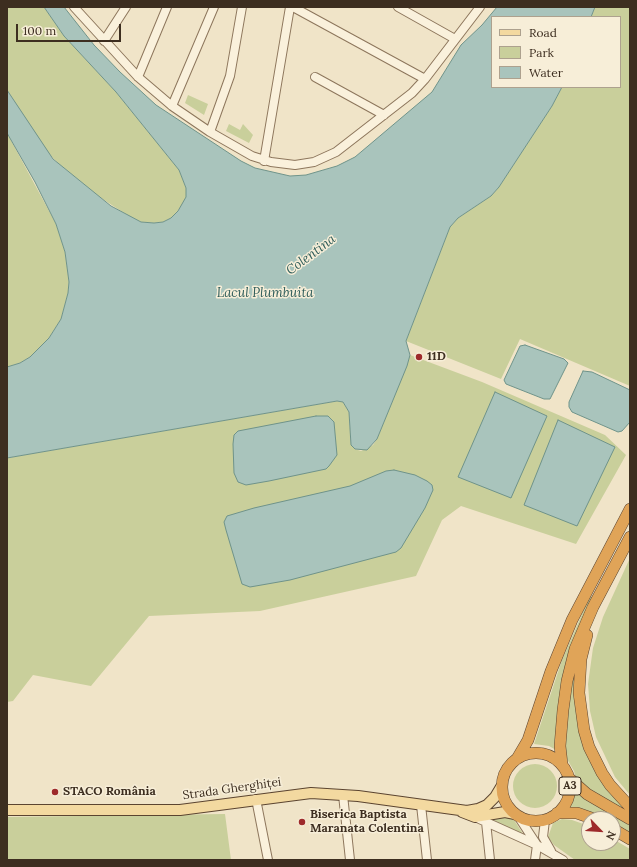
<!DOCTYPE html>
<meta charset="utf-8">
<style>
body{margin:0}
#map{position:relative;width:637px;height:867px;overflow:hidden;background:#f0e4c8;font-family:Lora,serif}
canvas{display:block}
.frame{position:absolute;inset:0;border:8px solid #3d2e20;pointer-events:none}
.legend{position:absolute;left:491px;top:16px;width:130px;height:72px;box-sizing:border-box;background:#f7eed8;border:1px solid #ada18e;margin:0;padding:5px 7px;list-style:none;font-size:12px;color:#3d2e20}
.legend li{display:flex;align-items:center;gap:8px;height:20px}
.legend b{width:20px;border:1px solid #ada18e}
.north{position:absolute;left:581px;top:811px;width:40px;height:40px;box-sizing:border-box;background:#f7eed8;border:1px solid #ada18e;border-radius:50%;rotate:115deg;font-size:11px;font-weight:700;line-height:16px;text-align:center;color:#3d2e20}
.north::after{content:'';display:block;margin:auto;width:14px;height:18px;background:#9e2a2b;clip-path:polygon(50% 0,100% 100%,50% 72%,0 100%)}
.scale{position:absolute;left:16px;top:24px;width:105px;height:18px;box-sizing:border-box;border:2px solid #3d2e20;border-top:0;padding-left:5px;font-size:12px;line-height:14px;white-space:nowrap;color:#3d2e20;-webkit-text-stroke:3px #f7eed8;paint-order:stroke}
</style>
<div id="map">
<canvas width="637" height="867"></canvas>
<div class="frame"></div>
<ul class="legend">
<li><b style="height:5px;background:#f3d9a0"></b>Road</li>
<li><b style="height:11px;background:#c9cf9b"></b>Park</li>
<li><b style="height:11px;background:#a9c4bc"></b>Water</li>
</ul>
<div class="north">N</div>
<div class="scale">100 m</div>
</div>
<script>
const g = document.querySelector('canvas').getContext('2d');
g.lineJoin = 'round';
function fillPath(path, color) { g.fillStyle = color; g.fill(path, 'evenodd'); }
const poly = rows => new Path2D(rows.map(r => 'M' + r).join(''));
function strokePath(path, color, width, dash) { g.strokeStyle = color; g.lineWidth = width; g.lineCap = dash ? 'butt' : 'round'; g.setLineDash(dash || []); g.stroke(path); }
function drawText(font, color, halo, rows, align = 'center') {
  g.font = font + ' Lora,serif'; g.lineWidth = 3; g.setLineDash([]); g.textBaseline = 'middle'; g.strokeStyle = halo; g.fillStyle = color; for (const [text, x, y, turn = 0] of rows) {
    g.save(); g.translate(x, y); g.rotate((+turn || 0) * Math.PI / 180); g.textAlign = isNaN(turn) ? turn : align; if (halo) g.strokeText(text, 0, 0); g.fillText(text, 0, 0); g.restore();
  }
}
const green = poly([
 [7,7,44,7,64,36,116,92,179,170,186,188,186,197,183,205,171,218,163,222,154,223,141,222,130,217,98,196,60,165,47,152,7,90],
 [595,7,630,7,630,386,520,339,501,379,406,341,450,227,458,218,491,196,499,187,552,106,562,87,620,87,620,17,591,17],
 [188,95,208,104,204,115,185,103],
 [229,124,240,130,243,124,253,135,249,143,226,131],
 [7,133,56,224,65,252,69,282,68,293,61,319,49,338,30,357,20,363,7,367],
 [410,355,482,382,605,435,626,455,576,544,461,506,442,520,416,576,260,611,149,616,91,686,33,675,13,701,7,702,7,458,337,401,343,402,349,412,351,445,355,449,361,451,373,445,377,439],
 [630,558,630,795,615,777,596,737,590,711,588,684,593,648,603,617],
 [590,596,592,597,585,613,556,750,549,746,534,744,562,660],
 [578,653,577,713,630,815,589,791,576,779,574,771,567,759,564,749,570,687],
 '513 786a22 22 0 1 1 44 0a22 22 0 1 1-44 0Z',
 [576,790,630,824,630,834,613,824,613,819,603,819,589,812,569,808],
 [225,814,231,860,7,860,7,817],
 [504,816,514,820,525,837,490,820],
 [562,819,572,820,589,826,589,843,613,843,613,839,630,849,630,860,575,860,554,845,548,837,553,823]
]);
const water = poly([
 [44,7,64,7,94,45,120,72,156,105,241,161,255,168,290,176,306,175,337,166,355,157,432,92,461,45,482,25,497,7,595,7,591,17,492,17,492,87,562,87,552,106,499,187,491,196,458,218,450,227,406,341,410,355,407,366,377,439,367,450,355,449,351,445,349,412,343,402,337,401,7,458,7,367,20,363,30,357,49,338,61,319,68,293,69,282,65,252,56,224,35,182,7,133,7,90,53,159,111,206,141,222,154,223,163,222,171,218,178,211,186,197,186,188,179,170,116,92,64,36,44,7],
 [525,345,564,359,568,363,550,399,544,399,506,384,504,380,520,346,525,345],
 [583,371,592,372,630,390,630,422,622,431,618,432,572,412,569,407,569,402,583,371],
 [495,392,547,416,511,498,458,477,495,392],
 [316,416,328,416,334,422,337,455,329,466,326,469,269,481,246,485,238,482,234,473,233,444,234,435,238,431,316,416],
 [558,420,615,447,577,526,524,505,558,420],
 [394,470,415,475,427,481,432,485,433,490,425,508,401,548,396,552,290,580,250,587,242,584,226,530,224,522,227,516,254,508,350,486,386,471,394,470]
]);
const minor = poly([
 [74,7,138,77,172,106,210,132,252,156,271,162,295,165,314,162,336,152,412,93,425,79,480,7],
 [293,7,425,79],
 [398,7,455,39],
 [104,41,126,7],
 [138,77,167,7],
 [315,77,384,115],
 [172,106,214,7],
 [210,132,230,76,242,7],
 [264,161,290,7],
 [343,795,350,860],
 [256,799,268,860],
 [421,805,427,860],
 [518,816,537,845],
 [475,817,537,845,563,860],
 [545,820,543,837,551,851],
 [486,822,490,860],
 [535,860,537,845]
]);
const major = poly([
 [7,810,180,810,311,793,358,796,467,811,478,809,487,805,495,797,501,787],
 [462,812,475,817,505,812,515,814]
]);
const highway = poly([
 [587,635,581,659,579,693,584,730,589,747,602,773,610,785,630,807],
 '502 787a34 34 0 1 1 68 0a34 34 0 1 1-68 0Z',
 [518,757,528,740,551,671,572,620,630,509],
 [562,764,560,746,563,710,567,681,575,649,593,607,630,537],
 [569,778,587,794,630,819],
 [557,813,577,813,594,819],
 [613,829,630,839]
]);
const markers = [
 [419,357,4,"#9e2a2b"],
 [55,792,4,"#9e2a2b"],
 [302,822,4,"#9e2a2b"]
];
const shields = [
 [570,786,22]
];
const shieldNames = [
 ["A3",570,786]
];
const poiNames = [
 ["11D",427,357],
 ["STACO România",63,792],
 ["Biserica Baptista",310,815],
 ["Maranata Colentina",310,829]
];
const streetNames = [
 ["Strada Gherghiței",232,789,-8]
];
const waterNames = [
 ["Colentina",311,255,-37],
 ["Lacul Plumbuita",265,293]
];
fillPath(green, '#c9cf9b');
fillPath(water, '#a9c4bc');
strokePath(water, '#6f938a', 1);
strokePath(minor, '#8d765c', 10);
strokePath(major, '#5b4430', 12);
strokePath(highway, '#5b4430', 12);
strokePath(minor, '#faf1dc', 8);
strokePath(major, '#f3d9a0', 10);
strokePath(highway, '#e0a458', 11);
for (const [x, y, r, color] of markers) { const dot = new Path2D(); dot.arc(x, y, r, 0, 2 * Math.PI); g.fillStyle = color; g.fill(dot); strokePath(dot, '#f7eed8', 1.5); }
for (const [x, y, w] of shields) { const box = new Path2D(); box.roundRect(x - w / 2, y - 9, w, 18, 3); g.fillStyle = '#f7eed8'; g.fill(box); strokePath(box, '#3d2e20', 1); }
drawText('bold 11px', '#3d2e20', null, shieldNames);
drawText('bold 12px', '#3d2e20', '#f7eed8', poiNames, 'left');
drawText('12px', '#3d2e20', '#f7eed8', streetNames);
drawText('italic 13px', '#2f5d5a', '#f7eed8', waterNames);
</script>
